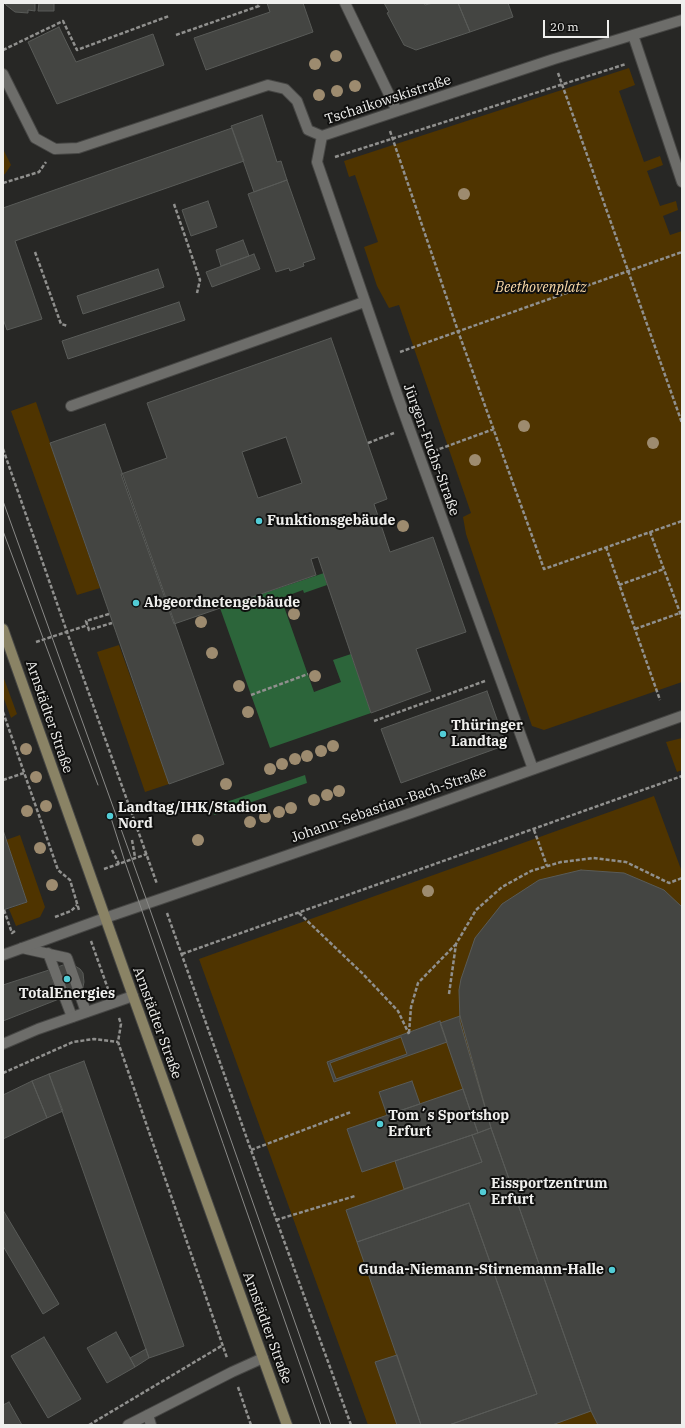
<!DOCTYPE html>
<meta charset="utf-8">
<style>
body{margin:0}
#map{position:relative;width:685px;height:1428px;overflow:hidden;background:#272725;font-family:"IBM Plex Serif",serif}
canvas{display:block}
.frame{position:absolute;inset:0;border:4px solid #efefed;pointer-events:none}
.scale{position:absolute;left:543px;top:20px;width:66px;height:18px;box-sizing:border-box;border:2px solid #efefed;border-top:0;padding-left:5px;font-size:12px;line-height:14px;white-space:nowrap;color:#efefed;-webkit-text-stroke:3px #10100f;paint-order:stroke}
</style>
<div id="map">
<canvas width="685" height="1428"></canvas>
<div class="frame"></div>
<div class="scale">20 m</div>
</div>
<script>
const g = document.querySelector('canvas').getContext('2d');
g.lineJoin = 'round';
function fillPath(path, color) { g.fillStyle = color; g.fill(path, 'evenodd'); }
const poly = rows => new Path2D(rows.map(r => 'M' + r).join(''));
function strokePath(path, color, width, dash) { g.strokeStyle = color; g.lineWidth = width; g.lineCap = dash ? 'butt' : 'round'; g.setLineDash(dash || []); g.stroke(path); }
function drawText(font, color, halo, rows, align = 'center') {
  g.font = font + ' "IBM Plex Serif",serif'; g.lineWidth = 4; g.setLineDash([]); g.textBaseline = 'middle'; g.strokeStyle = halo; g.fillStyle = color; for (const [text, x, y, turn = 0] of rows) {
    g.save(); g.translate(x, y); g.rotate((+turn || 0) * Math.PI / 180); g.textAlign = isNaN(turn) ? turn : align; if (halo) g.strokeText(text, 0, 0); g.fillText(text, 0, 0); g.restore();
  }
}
const green = poly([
 [629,68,635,85,619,91,644,162,660,156,663,165,647,171,660,206,676,201,678,210,663,216,670,235,682,231,682,682,544,730,532,726,486,593,466,534,463,517,471,513,399,305,389,308,377,286,364,247,378,242,355,175,349,177,344,161],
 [3,149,11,165,5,174,3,175],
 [36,402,100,588,77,595,11,411],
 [119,645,169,784,145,792,97,652],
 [3,676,17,714,11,718,3,696],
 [682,738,682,770,677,772,666,742],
 [654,796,682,872,682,1425,368,1425,199,959],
 [20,835,45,907,40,917,16,926,9,909,27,902,6,840]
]);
const water = poly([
 [324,573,327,585,304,593,303,590,281,598,314,692,341,682,333,660,351,654,371,713,270,748,220,608],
 [305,775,307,783,214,815,212,807]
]);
const building = poly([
 [5,3,35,3,35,11,28,10,28,13,15,12,6,5,5,3],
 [39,3,54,3,54,11,38,11,39,3],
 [267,3,303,3,313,32,206,70,194,38,270,12,267,3],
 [384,3,424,3,425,5,433,3,458,3,470,32,416,50,404,45,387,13,389,12,384,3],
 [458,3,508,3,513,17,470,32,458,3],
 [59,27,76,62,153,34,164,65,57,104,28,42,59,27],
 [262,115,277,162,281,161,287,180,254,192,231,126,262,115],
 [232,128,244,161,15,241,42,319,7,330,3,319,3,208,232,128],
 [287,180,315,259,303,263,304,266,290,271,289,268,276,272,248,194,287,180],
 [208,201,217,227,191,236,182,210,208,201],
 [243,240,249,256,221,266,216,250,243,240],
 [254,254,260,269,212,287,206,272,254,254],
 [158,269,164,287,83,314,77,296,158,269],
 [179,302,185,320,68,359,62,341,179,302],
 [331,338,387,499,374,504,390,552,433,537,466,632,416,649,431,691,371,713,318,557,311,559,316,575,174,624,121,474,167,458,147,403,331,338],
 [286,437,302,483,258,498,242,452,286,437],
 [105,424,224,764,169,784,50,443,105,424],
 [487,691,506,745,401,783,381,729,487,691],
 [3,830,27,902,3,910,3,830],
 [581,870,624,873,664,890,682,907,682,1425,598,1425,591,1411,491,1128,460,1022,459,990,461,979,475,938,502,904,539,880,581,870],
 [66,964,72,964,80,969,83,973,84,982,83,987,76,993,59,999,49,970,66,964],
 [49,970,59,999,3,1021,3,985,49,970],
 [460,1016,491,1128,478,1133,440,1023,460,1016],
 [440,1021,447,1042,334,1082,327,1062,440,1021],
 [401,1037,407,1054,336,1079,330,1063,401,1037],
 [84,1061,184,1346,149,1358,49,1074,84,1061],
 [49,1074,63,1111,47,1118,32,1081,49,1074],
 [32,1081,47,1118,3,1139,3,1095,32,1081],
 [412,1081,420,1104,387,1115,379,1092,412,1081],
 [463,1089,478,1133,362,1172,347,1129,463,1089],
 [491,1128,591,1411,552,1425,449,1425,537,1394,469,1203,357,1242,346,1210,482,1162,472,1135,491,1128],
 [472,1135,482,1162,404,1189,395,1161,472,1135],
 [469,1203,537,1394,449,1425,421,1425,357,1242,469,1203],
 [3,1210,59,1304,43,1314,3,1246,3,1210],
 [116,1332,135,1367,107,1383,87,1348,116,1332],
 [44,1337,81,1399,48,1418,11,1356,44,1337],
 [146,1349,149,1358,135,1367,130,1358,146,1349],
 [397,1355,421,1425,397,1425,375,1362,397,1355],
 [9,1402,22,1425,3,1425,3,1405,9,1402]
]);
const path = poly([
 [176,35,259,6,258,3],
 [3,50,63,21,77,50,169,16],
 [558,73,682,423],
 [390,131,458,331,544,569,682,521],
 [335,157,626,64],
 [3,183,39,172,46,162],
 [174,204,200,280,197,293],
 [35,252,61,324,68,326],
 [400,352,682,252],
 [368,443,394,433],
 [3,449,67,632,157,884],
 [434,451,494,429],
 [650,532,682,618],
 [606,547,660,700],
 [619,585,664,569],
 [109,614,86,621,89,630,112,623],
 [635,629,680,613],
 [36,642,88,625],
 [251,695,308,674],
 [3,712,58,870,70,880,79,910],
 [374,721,485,681],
 [3,780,24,773],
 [534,830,547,866],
 [132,840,135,857],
 [112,850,119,864],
 [104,869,147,854],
 [4,910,12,933,15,931],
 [167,913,251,1150,351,1425],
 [299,913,363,974,398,1011,409,1034],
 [55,917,71,911,77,905],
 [91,941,108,989],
 [182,954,682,776],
 [449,994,456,944,476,910,502,887,531,871,561,862,593,858,626,862,669,883,682,878],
 [119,1018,121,1024,118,1042,227,1358],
 [409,1033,411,1007,418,983,456,944],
 [3,1073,73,1042,94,1039,118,1042],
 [251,1150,351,1112],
 [276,1220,355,1196],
 [238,1387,251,1425],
 [89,1425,223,1345]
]);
const service = poly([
 [71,406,364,302],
 [22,948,67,958,86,1012],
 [48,953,72,1017],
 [148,1415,151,1425]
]);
const minor = poly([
 [345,3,397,111],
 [633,35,682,182],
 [3,74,35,138,55,149,78,148,268,85,285,89,297,101,308,130,322,136,554,59,682,20],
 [322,136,317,162,398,397,533,769],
 [3,955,105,918],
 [3,1044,38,1029,133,996],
 [128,1425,232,1372,263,1358]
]);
const tertiary = poly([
 [105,918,411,813,682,716]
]);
const secondary = poly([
 [3,629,133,996,287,1425]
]);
const tram = poly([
 [3,501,148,904,331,1425],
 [3,531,98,785],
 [111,818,125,862,321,1425]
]);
const trees = [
 [336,56],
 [315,64],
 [355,86],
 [337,91],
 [319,95],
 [464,194],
 [524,426],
 [653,443],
 [475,460],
 [403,526],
 [294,614],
 [201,622],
 [212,653],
 [315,676],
 [239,686],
 [248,712],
 [333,746],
 [26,749],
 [321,751],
 [307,756],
 [295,759],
 [282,764],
 [270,769],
 [36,777],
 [226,784],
 [339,791],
 [327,795],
 [314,800],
 [46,806],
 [291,808],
 [27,811],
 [279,812],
 [265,817],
 [250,822],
 [198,840],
 [40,848],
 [52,885],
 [428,891]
];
const markers = [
 [259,521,4,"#52ccd6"],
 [136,603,4,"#52ccd6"],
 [443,734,4,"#52ccd6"],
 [110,816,4,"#52ccd6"],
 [67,979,4,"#52ccd6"],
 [380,1124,4,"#52ccd6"],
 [483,1192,4,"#52ccd6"],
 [612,1270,4,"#52ccd6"]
];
const streetNames = [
 ["Tschaikowskistraße",388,100,-18],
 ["Jürgen-Fuchs-Straße",431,450,70],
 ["Arnstädter Straße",49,717,71],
 ["Johann-Sebastian-Bach-Straße",389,805,-19],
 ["Arnstädter Straße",157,1023,70],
 ["Arnstädter Straße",267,1328,70]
];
const parkNames = [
 ["Beethovenplatz",541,288]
];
const poiNames = [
 ["Funktionsgebäude",267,521],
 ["Abgeordnetengebäude",144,603],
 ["Thüringer",451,726],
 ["Landtag",451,742],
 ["Landtag/IHK/Stadion",118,808],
 ["Nord",118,824],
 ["TotalEnergies",67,994,"center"],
 ["Tom´s Sportshop",388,1116],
 ["Erfurt",388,1132],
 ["Eissportzentrum",491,1184],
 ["Erfurt",491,1200],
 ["Gunda-Niemann-Stirnemann-Halle",604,1270,"right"]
];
fillPath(green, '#4f3400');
fillPath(water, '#2c653a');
fillPath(building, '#444542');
strokePath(building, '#595b58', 1);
strokePath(service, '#464644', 12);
strokePath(minor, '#464644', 12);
strokePath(tertiary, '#464644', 12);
strokePath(secondary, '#464644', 12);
strokePath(path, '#90908e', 2.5, [4, 2]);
strokePath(service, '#6d6d6a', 10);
strokePath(minor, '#6d6d6a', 10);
strokePath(tertiary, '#6d6d6a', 10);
strokePath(secondary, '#8a8365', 10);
strokePath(tram, '#8a8a88', 1);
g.fillStyle = '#9d8b6f';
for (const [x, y] of trees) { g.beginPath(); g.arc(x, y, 6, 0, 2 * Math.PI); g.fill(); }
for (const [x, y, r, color] of markers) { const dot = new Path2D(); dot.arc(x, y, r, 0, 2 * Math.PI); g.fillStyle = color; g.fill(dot); strokePath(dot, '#10100f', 1.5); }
drawText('14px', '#efefed', '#10100f', streetNames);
drawText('italic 14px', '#fddcab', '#10100f', parkNames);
drawText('bold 14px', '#efefed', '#10100f', poiNames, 'left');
</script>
